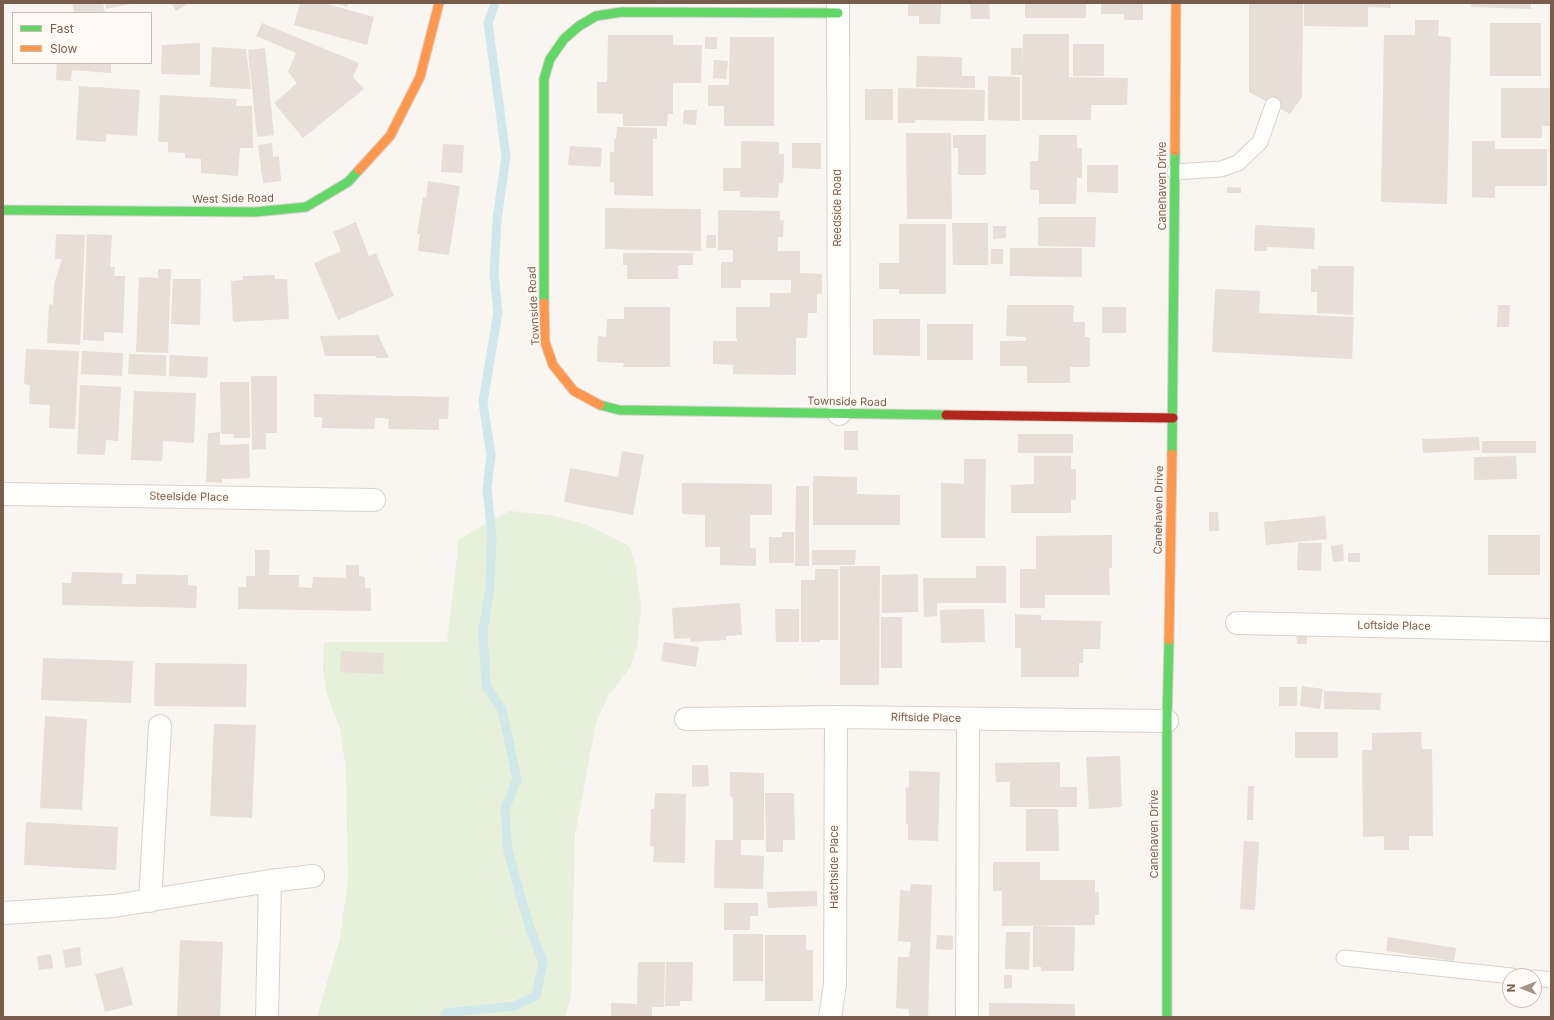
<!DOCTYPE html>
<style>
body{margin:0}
#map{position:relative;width:1554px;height:1020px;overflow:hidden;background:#f9f5f0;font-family:Inter,sans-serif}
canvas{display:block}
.frame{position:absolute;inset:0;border:4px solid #7a5c4d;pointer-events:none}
.legend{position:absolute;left:12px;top:12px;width:140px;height:52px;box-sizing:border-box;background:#fffaf3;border:1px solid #cabbb1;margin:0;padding:5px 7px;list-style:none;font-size:12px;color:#7a5c4d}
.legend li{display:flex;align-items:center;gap:8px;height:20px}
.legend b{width:20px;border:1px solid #cabbb1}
.north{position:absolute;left:1502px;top:968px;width:40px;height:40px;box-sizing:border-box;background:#fffaf3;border:1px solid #cabbb1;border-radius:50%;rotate:270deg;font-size:11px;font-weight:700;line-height:16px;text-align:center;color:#7a5c4d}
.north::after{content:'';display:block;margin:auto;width:14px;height:18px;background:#a69286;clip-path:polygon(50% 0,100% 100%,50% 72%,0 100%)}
</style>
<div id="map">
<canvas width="1554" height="1020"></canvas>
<div class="frame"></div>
<ul class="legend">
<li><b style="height:5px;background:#63d668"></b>Fast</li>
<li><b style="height:5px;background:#ff974d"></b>Slow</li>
</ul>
<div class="north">N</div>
</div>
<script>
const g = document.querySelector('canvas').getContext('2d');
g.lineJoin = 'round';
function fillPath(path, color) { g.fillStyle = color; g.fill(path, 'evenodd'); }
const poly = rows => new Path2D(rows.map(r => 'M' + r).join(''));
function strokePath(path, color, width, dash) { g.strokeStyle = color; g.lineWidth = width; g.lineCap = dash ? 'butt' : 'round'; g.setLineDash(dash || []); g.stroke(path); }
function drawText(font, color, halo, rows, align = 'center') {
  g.font = font + ' Inter,sans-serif'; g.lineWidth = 3.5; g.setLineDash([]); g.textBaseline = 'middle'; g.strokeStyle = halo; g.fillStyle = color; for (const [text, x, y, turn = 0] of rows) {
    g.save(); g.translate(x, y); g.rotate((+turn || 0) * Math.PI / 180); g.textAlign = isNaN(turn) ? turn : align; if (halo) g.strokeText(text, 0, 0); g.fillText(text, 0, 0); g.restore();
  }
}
const green = poly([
 [509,511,549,515,588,525,629,546,636,566,641,607,637,647,630,667,607,698,596,723,575,835,571,996,565,1017,317,1017,340,938,348,880,346,770,340,728,326,692,323,669,324,642,447,642,459,539]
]);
const stream = poly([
 [446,1017,445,1013,514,1006,536,996,543,962,529,926,508,851,505,809,517,779,502,710,486,686,483,631,490,587,492,536,487,489,491,455,483,402,498,312,494,274,497,220,506,156,488,23,495,3]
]);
const building = poly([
 [72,3,103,3,105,13,74,13],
 [105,3,131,3,131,4,106,9],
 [171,3,189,3,176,11],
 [300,3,324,3,374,17,367,45,294,25],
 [335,3,348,3,347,7],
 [908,3,941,3,940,24,919,24,919,16,908,16],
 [970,3,989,3,990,19,971,19],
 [1025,3,1086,3,1086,18,1025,18],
 [1101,3,1143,3,1143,20,1124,20,1124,14,1101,14],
 [1249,3,1303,3,1302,97,1290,114,1249,92],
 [1304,3,1391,3,1391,8,1368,7,1368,27,1304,26],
 [1471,3,1531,3,1531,9,1471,7],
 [1415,20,1439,20,1438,36,1451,37,1447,204,1381,202,1384,35,1415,35],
 [262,23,359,63,353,77,364,89,303,138,274,103,297,83,288,72,296,53,256,36],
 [1490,23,1541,23,1541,76,1490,76],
 [1023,34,1069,34,1069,77,1128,78,1127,105,1091,105,1091,120,1022,120,1022,75,1011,75,1011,48,1022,48,1022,72],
 [608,35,673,35,673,45,702,45,701,83,673,83,673,114,668,114,667,126,623,126,623,114,597,113,597,82,607,82],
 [705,37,717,37,717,49,705,49],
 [730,37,774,37,774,126,724,126,724,106,708,106,708,85,729,85],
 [200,43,200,75,161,74,162,45],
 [1073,44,1104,44,1104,76,1073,76],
 [212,47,246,49,251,89,210,87],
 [265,48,274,135,257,137,248,50],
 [917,56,962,57,962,76,975,76,975,88,916,87],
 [714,60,728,61,726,79,713,78],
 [57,63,111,63,111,73,72,70,71,81,56,80],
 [988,76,1020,77,1020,121,988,120],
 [79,86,140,90,137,136,106,134,106,142,76,140],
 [898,88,985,90,984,121,915,120,915,123,898,123],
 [1501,88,1551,88,1551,126,1542,126,1542,138,1501,138],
 [865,89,893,89,893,120,865,120],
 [160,95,237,99,236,106,252,106,253,148,240,148,238,176,201,173,201,159,185,158,185,153,168,152,168,142,158,142],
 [684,110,697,110,696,125,683,124],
 [617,127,657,128,657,139,653,139,653,196,614,195,614,182,610,182,610,152,614,152,614,139,616,139],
 [906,133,951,133,952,219,907,219],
 [953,135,986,135,986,175,958,175,958,148,953,148],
 [1039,135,1077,135,1077,148,1082,148,1082,178,1077,178,1076,204,1039,204,1039,190,1030,190,1030,161,1038,161],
 [741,141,779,142,779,154,784,154,784,169,783,183,779,183,778,198,740,197,740,191,723,191,723,168,741,168],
 [1472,141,1495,141,1495,149,1547,149,1547,186,1495,186,1495,198,1472,197],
 [272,143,273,157,279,156,281,181,263,183,258,145],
 [792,143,821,143,821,169,792,168],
 [443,144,464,145,462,173,441,172],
 [570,146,602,148,601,167,568,165],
 [1087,165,1118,165,1118,193,1087,192],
 [428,181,460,186,449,255,418,251,420,234,417,234,423,197,426,198],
 [1227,187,1241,188,1241,193,1227,193],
 [605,208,701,209,701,251,605,249],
 [718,210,780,211,780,220,784,220,783,237,778,237,778,251,800,251,800,273,822,274,822,294,817,294,817,313,808,313,807,338,796,338,796,375,733,374,733,365,713,364,713,341,737,341,737,338,736,338,736,307,770,307,770,293,791,293,791,280,741,280,741,288,721,288,721,262,733,262,733,250,718,250],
 [1038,217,1096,217,1095,247,1038,246],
 [356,222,369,256,376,253,394,296,338,320,314,263,341,251,333,232],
 [952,223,988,223,988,265,953,265],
 [899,224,946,224,946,294,899,294,899,289,879,289,879,263,899,263],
 [1255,225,1315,228,1314,249,1267,247,1267,251,1254,251],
 [993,226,1006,226,1006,238,993,239],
 [56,234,85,235,80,345,47,343,49,304,53,305,54,284,62,259,55,259],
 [87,234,112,235,110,267,115,267,114,276,125,276,123,333,104,332,104,341,83,340],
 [707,235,716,235,716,248,706,248],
 [1010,248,1082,248,1082,277,1010,276],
 [991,249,1003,249,1003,264,991,264],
 [623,253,693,253,693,265,678,265,678,279,627,279,627,265,623,265],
 [1318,266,1354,266,1353,315,1317,313,1317,292,1311,292,1311,269,1318,269],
 [158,269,171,269,168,353,136,352,139,277,158,278],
 [275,275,275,279,287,279,289,319,233,322,231,281,243,280,243,276],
 [173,279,201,279,200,325,171,324],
 [1215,289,1260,291,1259,313,1354,317,1352,359,1212,352],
 [1007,305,1074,305,1073,322,1085,322,1085,337,1090,337,1090,367,1070,367,1070,383,1027,383,1027,366,1000,366,1000,341,1026,341,1026,337,1006,336],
 [1498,305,1510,305,1509,327,1497,327],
 [624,307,670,307,670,367,623,367,624,363,597,362,598,336,606,337,607,319,624,319],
 [1102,307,1126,307,1126,333,1102,333],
 [873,319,920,319,920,356,873,355],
 [927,324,973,324,973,360,927,360],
 [378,335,389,358,376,358,376,356,325,356,320,336],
 [26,349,79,351,75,429,49,428,50,405,29,404,30,385,24,384],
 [82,351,123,353,122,376,81,374],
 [129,354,166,355,166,376,128,374],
 [170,355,208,357,207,378,169,376],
 [251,376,277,376,277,433,266,433,266,449,252,450],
 [220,382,249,382,250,438,234,438,234,434,221,434],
 [80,385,121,387,118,441,106,440,105,455,77,454],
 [134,391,196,393,194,443,163,441,162,461,131,460],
 [314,394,449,397,448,419,439,419,439,430,388,429,389,419,381,418,375,418,374,429,322,428,322,417,314,417],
 [844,431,858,431,858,450,844,450],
 [220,432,220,445,249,444,250,478,222,479,222,483,206,482,208,433],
 [1018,434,1073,434,1073,453,1018,453],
 [1479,437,1480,450,1423,453,1422,439],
 [1482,441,1536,441,1536,453,1482,453],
 [622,451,644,455,633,515,564,502,570,468,618,477],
 [1034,456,1071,456,1071,469,1076,469,1076,500,1071,500,1071,513,1011,513,1011,485,1034,484],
 [1516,456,1517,479,1474,480,1474,457],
 [964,459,986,459,985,538,941,538,941,483,964,484],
 [813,476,857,477,857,494,900,495,900,525,813,525],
 [682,483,772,484,772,515,750,515,750,548,756,548,756,566,720,565,720,547,705,547,705,515,682,514],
 [796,486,809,486,809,566,795,566],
 [1209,512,1218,512,1219,531,1209,531],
 [1325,516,1327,539,1266,545,1264,522],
 [782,532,794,532,794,563,769,563,769,537,782,537],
 [1112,535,1112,568,1109,568,1110,595,1045,595,1045,608,1020,608,1020,569,1036,569,1036,536],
 [1488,535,1540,535,1540,575,1488,575],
 [1298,543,1322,543,1321,571,1297,570],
 [1343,544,1344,561,1333,562,1331,546],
 [255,550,270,550,269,575,299,575,299,587,312,588,313,577,346,578,346,565,359,565,359,576,365,577,365,588,371,588,371,611,238,609,238,587,246,587,246,576,255,576],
 [812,550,856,550,855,565,812,565],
 [1348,553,1360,553,1360,562,1348,562],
 [840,566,880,566,879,685,840,685],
 [976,566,1006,566,1006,603,937,603,937,616,924,617,923,578,976,578],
 [815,569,838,569,838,640,820,640,820,642,801,642,801,580,815,580],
 [72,572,123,573,122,584,136,584,136,574,188,575,188,585,197,586,196,608,62,605,62,583,71,583],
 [918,574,918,612,882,613,882,575],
 [740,603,742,635,726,636,726,640,690,642,690,638,674,639,672,608],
 [775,609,799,609,799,642,776,642],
 [984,609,985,642,941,643,940,610],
 [1015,614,1041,615,1041,620,1101,621,1100,649,1083,649,1083,663,1079,663,1079,677,1021,677,1021,648,1015,648],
 [881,617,902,617,902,668,881,668],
 [1296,632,1307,632,1307,644,1297,644],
 [664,642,699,647,696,667,661,661],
 [341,651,384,653,383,674,340,672],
 [43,658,133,661,131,703,41,700],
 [155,663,247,664,246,707,154,706],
 [1302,686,1323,689,1320,709,1300,706],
 [1279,687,1297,687,1297,706,1279,706],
 [1324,691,1381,693,1380,710,1324,709],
 [45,716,87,719,82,810,40,808],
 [214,724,256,725,252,818,210,816],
 [1295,732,1338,732,1338,758,1295,758],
 [1421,732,1422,749,1432,749,1433,836,1409,836,1409,850,1384,850,1384,836,1363,837,1362,750,1372,750,1372,733],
 [1120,756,1122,807,1089,809,1086,757],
 [1060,762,1060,787,1077,787,1077,807,1010,807,1010,782,996,782,995,763],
 [692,765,708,765,709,786,692,787],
 [909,771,940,772,938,841,908,840,908,824,906,824,906,787,909,788],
 [730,772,764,773,764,840,741,840,741,855,764,856,763,889,714,888,715,840,733,840,733,797,730,796],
 [1248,786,1254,786,1253,820,1247,820],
 [655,793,686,794,685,863,653,862,654,847,650,846,651,809,654,809],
 [765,793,794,793,795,840,783,840,783,852,766,852],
 [1026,809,1058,809,1059,851,1026,851],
 [26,822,118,827,116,870,24,865],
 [1244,841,1259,842,1255,910,1240,909],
 [993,862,1040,862,1040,880,1095,880,1095,892,1099,892,1099,915,1095,915,1095,925,1002,926,1002,891,993,891],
 [911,884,932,885,928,1017,909,1017,909,1009,896,1008,898,957,909,957,911,942,898,941,900,890,910,891],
 [817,891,817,906,768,908,767,892],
 [724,903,758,903,758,916,750,916,750,930,724,930],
 [1033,926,1075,927,1074,971,1041,971,1041,967,1033,967],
 [1006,932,1030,932,1029,970,1005,969],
 [733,934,763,934,763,981,733,981],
 [765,935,806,935,806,950,813,950,813,1001,765,1001],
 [937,935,953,936,953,950,936,949],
 [1388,937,1456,948,1454,961,1386,951],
 [180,940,223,942,220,1017,177,1017],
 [80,947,82,965,65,968,63,950],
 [51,954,53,968,39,970,37,956],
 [638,962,665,962,664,1007,652,1007,652,1017,611,1017,611,1003,637,1004],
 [666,962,693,962,692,1001,680,1001,680,1006,665,1006],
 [123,967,133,1005,105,1012,95,974],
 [1004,975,1012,975,1012,988,1004,989],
 [989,1003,1075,1004,1075,1017,989,1017]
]);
const lane = poly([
 [1175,172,1221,169,1238,163,1260,142,1273,105],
 [1344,958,1512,976],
 [1534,978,1551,980]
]);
const street = poly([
 [838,3,839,414],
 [3,494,374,500],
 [1237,623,1551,630],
 [686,719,836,717,1167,721],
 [150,901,160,726],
 [3,913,114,906,270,881,313,876],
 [267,1017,270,881],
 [830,1017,835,985,836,717],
 [967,1017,968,719]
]);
const fast = poly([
 [3,210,255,212,306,207,348,182,359,170],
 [544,303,544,79,550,59,564,39,579,26,596,16,622,12,838,13],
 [600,405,619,410,946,415],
 [1172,454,1175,151],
 [1167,1017,1167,721,1169,640]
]);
const slow = poly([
 [1175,151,1176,3],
 [359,170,390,136,420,77,439,3],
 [544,303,545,342,553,365,574,391,600,405],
 [1169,640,1172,454]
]);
const jam = poly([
 [946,415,1173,418]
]);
const streetNames = [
 ["Canehaven Drive",1163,186,-90],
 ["West Side Road",233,199,-1],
 ["Reedside Road",838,208,-90],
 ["Townside Road",534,306,-93],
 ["Townside Road",847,402,1],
 ["Steelside Place",189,497,1],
 ["Canehaven Drive",1159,510,-89],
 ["Loftside Place",1394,626,1],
 ["Riftside Place",926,718,1],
 ["Canehaven Drive",1155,834,-90],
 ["Hatchside Place",835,867,-90]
];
fillPath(green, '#e7f0db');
strokePath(stream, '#d0e8ea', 9);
fillPath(building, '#e6ded7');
strokePath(lane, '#d7d1cb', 17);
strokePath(street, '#d7d1cb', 24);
strokePath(fast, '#d9d2cb', 11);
strokePath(slow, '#d9d2cb', 11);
strokePath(jam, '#d9d2cb', 11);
strokePath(lane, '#fefefd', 15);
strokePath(street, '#fefefd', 22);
strokePath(fast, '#63d668', 9);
strokePath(slow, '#ff974d', 9);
strokePath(jam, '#b3261e', 9);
drawText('11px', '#7a5c4d', '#fffaf3', streetNames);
</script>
